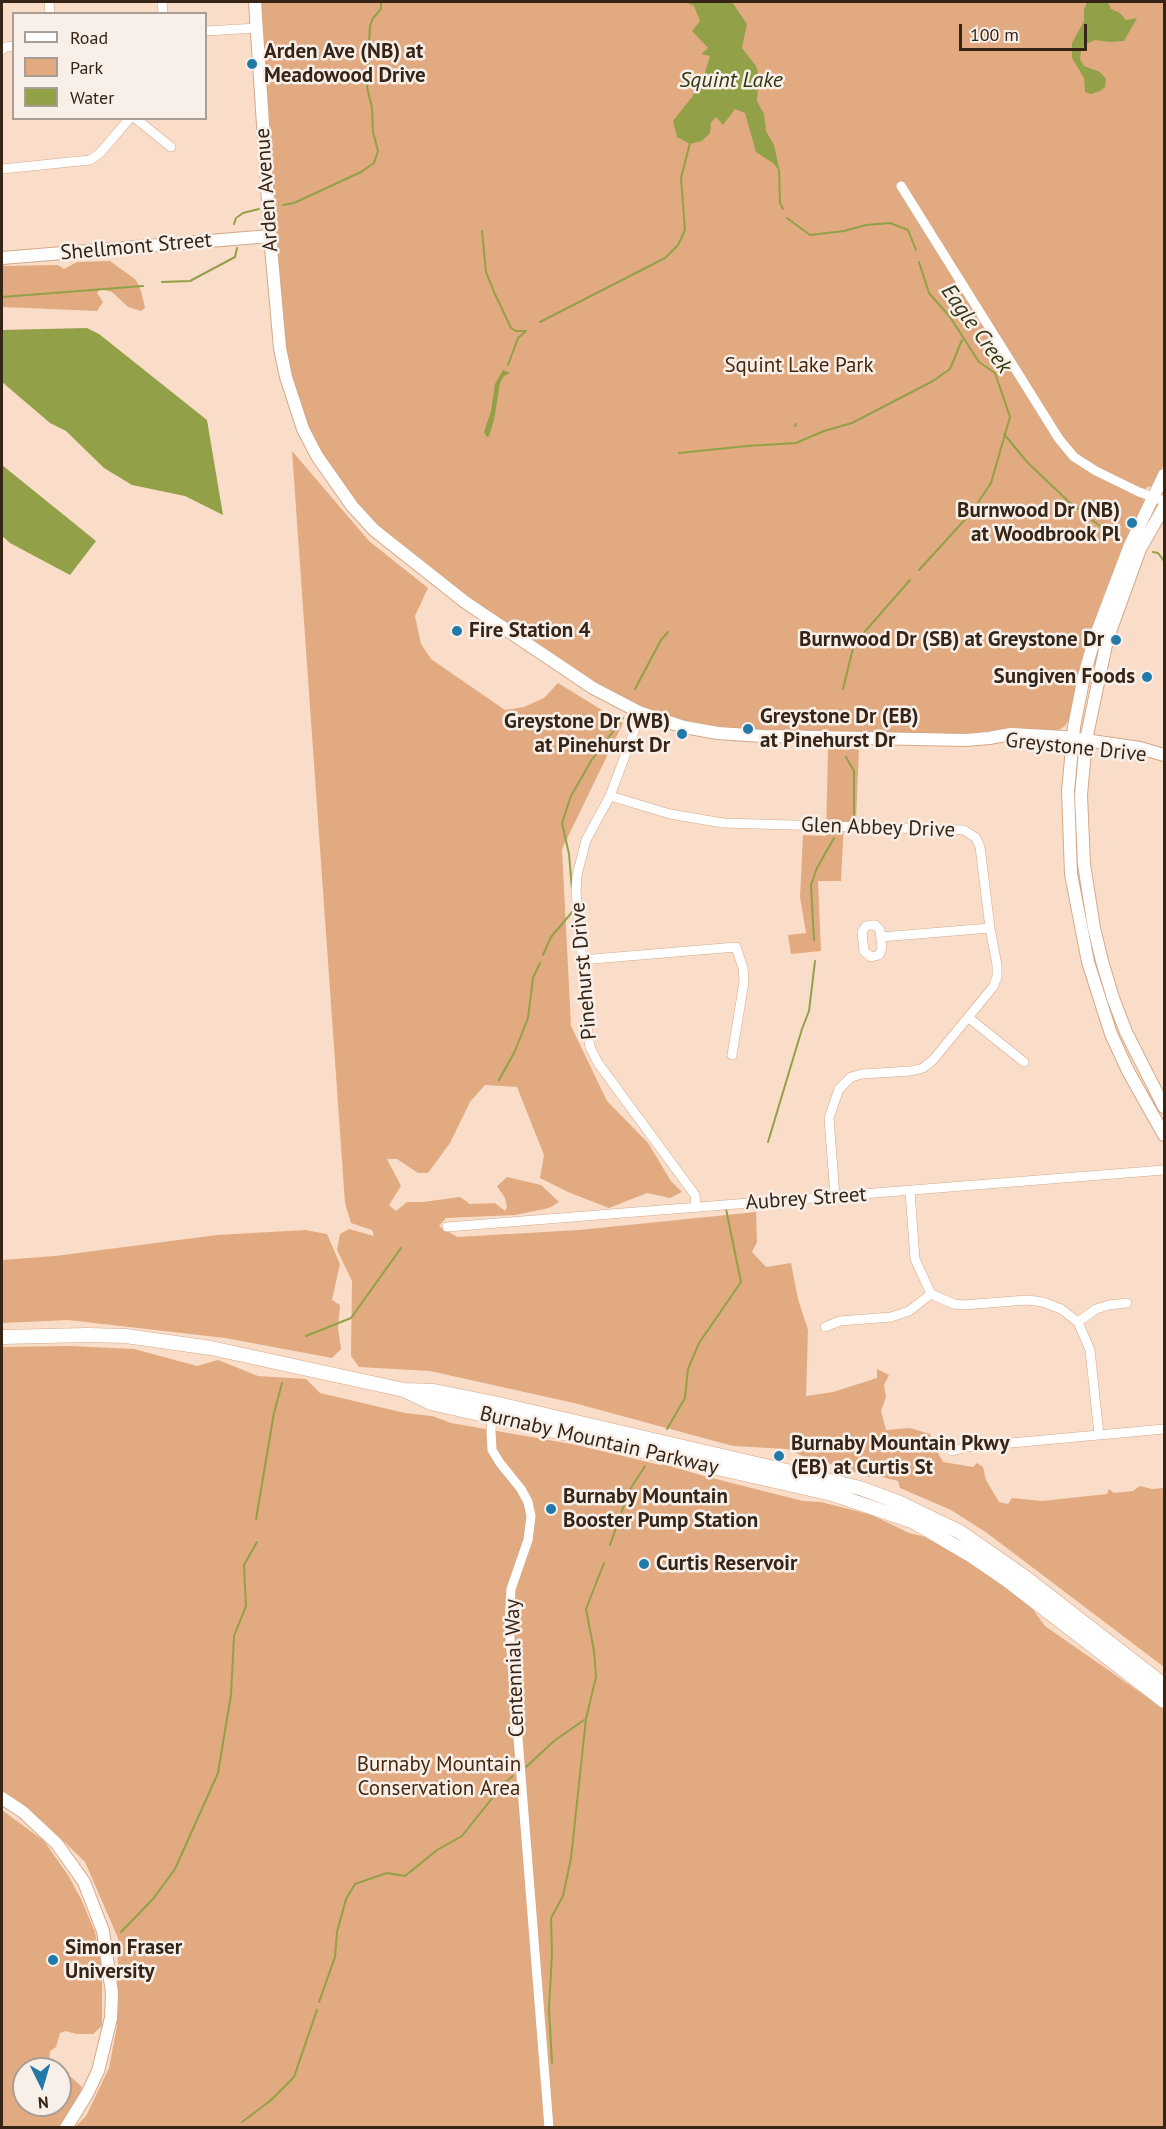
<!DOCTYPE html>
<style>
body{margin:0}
#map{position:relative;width:1166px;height:2129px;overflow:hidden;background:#faddc9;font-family:"PT Sans",sans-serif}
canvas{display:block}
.frame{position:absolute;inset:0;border:3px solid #362517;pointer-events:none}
.legend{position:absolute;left:12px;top:12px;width:195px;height:108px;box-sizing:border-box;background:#f8efe8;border:2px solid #aa9e94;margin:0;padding:8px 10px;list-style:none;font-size:18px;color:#362517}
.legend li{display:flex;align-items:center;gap:12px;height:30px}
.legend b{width:30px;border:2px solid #aa9e94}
.north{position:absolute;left:12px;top:2057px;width:60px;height:60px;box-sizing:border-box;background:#f8efe8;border:2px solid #aa9e94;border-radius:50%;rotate:175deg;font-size:16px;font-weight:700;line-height:24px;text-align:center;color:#362517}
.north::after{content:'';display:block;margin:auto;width:21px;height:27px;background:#227aa9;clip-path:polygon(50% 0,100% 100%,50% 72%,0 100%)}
.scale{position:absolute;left:959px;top:24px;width:128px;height:27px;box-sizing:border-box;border:3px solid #362517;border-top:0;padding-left:8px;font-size:18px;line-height:21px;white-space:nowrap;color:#362517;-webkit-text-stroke:4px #f8efe8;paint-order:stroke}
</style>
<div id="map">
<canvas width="1166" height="2129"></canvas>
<div class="frame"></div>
<ul class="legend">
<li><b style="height:8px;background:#fff"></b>Road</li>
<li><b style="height:16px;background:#e1aa80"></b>Park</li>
<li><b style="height:16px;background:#92a148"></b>Water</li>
</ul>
<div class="north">N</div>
<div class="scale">100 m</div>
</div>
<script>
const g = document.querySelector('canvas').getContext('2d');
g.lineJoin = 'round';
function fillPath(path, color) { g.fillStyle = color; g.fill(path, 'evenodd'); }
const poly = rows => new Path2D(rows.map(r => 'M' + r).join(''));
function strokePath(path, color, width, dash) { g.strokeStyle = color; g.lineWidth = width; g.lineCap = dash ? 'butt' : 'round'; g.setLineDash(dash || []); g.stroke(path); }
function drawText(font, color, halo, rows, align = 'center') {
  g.font = font + ' "PT Sans",sans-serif'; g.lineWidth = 5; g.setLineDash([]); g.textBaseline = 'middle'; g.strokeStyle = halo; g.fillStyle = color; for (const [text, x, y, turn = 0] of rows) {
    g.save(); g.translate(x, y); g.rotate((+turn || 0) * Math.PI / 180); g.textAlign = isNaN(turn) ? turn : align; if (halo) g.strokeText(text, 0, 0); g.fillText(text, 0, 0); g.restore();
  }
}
const green = poly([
 [260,2,1164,2,1164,464,1155,484,1146,488,1143,499,1145,503,1104,593,1088,641,1071,717,1065,726,1057,731,974,735,727,729,674,718,626,700,582,676,399,547,375,524,353,500,329,468,310,434,289,369,284,340],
 [110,261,136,280,141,291,145,308,141,311,128,307,112,292,100,289,97,293,103,302,97,311,2,307,2,266,58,265,64,269,77,262],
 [292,451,369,541,428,588,415,616,421,644,431,659,505,710,524,707,544,698,558,683,623,723,562,849,571,1026,607,1101,648,1143,671,1181,682,1192,670,1198,647,1193,609,1208,568,1192,540,1178,544,1155,517,1087,485,1085,470,1102,450,1143,428,1173,418,1173,397,1159,387,1159,401,1186,389,1205,396,1211,407,1202,423,1202,460,1197,470,1204,495,1203,505,1211,507,1207,505,1198,497,1186,507,1177,541,1185,559,1202,549,1208,515,1215,446,1218,439,1226,457,1237,579,1230,756,1212,757,1242,752,1252,766,1267,791,1263,798,1299,808,1330,806,1396,833,1392,877,1378,877,1369,889,1375,884,1385,886,1397,881,1411,886,1430,910,1428,930,1434,932,1440,928,1442,932,1442,943,1462,973,1467,977,1463,983,1467,986,1480,999,1502,1008,1504,1012,1498,1042,1501,1107,1494,1109,1489,1114,1493,1133,1491,1140,1486,1152,1489,1164,1488,1164,1667,987,1533,951,1510,900,1488,898,1481,874,1475,869,1477,822,1461,816,1462,787,1449,733,1446,574,1403,430,1371,359,1367,351,1356,352,1281,337,1250,340,1234,349,1229,374,1236,372,1230,351,1223,345,1203],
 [828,748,859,749,856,821,844,822,841,881,818,881,821,951,791,954,788,935,806,933,800,897,803,835,826,836],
 [305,1230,327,1234,340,1264,332,1300,340,1305,338,1328,341,1349,332,1358,225,1338,68,1320,2,1323,2,1260,55,1256,217,1235],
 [70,1346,134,1349,197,1366,218,1360,258,1376,306,1379,320,1393,405,1413,432,1416,451,1423,577,1445,660,1465,663,1464,704,1476,803,1501,821,1502,872,1515,909,1533,933,1539,1026,1600,1045,1626,1164,1709,1164,2127,75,2127,86,2116,109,2068,117,2026,118,1938,85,1862,44,1822,2,1794,2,1347],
 [2,1810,44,1841,68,1875,81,1899,95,1932,102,1969,102,2026,93,2034,76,2034,66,2031,60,2033,56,2047,50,2051,49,2062,54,2069,24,2069,24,2105,60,2105,60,2072,62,2078,71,2077,82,2087,74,2110,60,2127,2,2127]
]);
const water = poly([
 [685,2,732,2,747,24,742,48,756,66,759,76,757,101,764,114,766,131,774,145,780,172,773,163,756,152,745,113,735,109,723,125,716,117,711,122,710,133,702,141,690,144,677,137,673,121,692,97,703,79,710,56,701,54,708,48,692,31,700,21,694,6],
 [1087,2,1108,2,1111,9,1120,13,1126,20,1137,18,1124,41,1109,42,1095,40,1086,44,1081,51,1080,59,1084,66,1100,72,1106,79,1105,87,1100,91,1091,94,1085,92,1084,78,1072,58,1072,43,1084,21,1084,10],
 [87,328,99,334,207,420,223,515,185,496,132,485,104,468,66,431,50,423,2,382,2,330],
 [503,370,510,373,504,376,500,383,494,420,489,436,487,437,484,432,491,411,495,384],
 [2,465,96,541,70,575,10,543,2,536]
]);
const stream = poly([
 [779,171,780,203,783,209],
 [283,205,294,203,361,172,374,163,378,151,373,132,372,108,367,87,368,63,370,26,373,18,381,9,381,2],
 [787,218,810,235,844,231,866,225,890,223,908,230,916,250],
 [234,224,236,218,243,213,259,209],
 [482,231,486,272,494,292,511,328,516,331,526,331],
 [162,282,190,281,235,257,237,248],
 [2,297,143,286],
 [540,322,665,258,678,245,685,230,681,178,690,143],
 [508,365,518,338,526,331],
 [795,426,796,424],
 [1004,434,1027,462,1068,501,1110,534,1121,539],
 [679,453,747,446,796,443,824,431,852,423,933,381,950,369,962,340],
 [1153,552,1158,553,1164,561],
 [919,570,971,513,991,483,1010,417,995,373,979,362,950,317,929,293,919,262],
 [635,689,661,640,668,632],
 [843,689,854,644,910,580],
 [846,757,854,771,854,818],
 [572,890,569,854,562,823,571,796,591,761,623,718],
 [814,940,811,885,817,868,834,838],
 [543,955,551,937,573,911,573,904],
 [499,1080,515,1051,528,1018,533,978,540,963],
 [768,1142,802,1029,809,1011,815,961],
 [306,1336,351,1318,401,1248],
 [667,1429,685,1398,688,1369,699,1343,741,1282,726,1209],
 [256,1519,274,1413,282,1383],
 [610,1545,629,1491,645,1466],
 [526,1767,554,1741,584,1720],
 [121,1932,153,1899,175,1869,218,1773,231,1695,234,1636,246,1606,244,1565,257,1542],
 [319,2002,335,1957,337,1932,346,1899,355,1884,387,1873,405,1876,437,1850,462,1836,505,1782,513,1776],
 [552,2063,549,2009,552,1954,551,1918,563,1896,571,1858,586,1719,596,1677,594,1651,586,1609,604,1563],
 [242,2122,270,2101,294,2077,317,2010],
 [234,2128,234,2127]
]);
const minor = poly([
 [49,2,50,14],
 [162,2,163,14],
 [206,31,257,28],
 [2,50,6,47,14,46],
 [135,118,171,147],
 [2,169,90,160,100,153,130,118],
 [901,186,1059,439,1074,457,1096,471,1139,492,1164,501],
 [641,713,610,796,586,840,577,875,576,891,588,1035,590,1047,598,1063,695,1195,696,1208],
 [610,796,670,814,723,823,964,830,976,838,980,847,990,928,997,965,997,977,993,987,933,1060,923,1068,911,1071,862,1074,851,1077,839,1089,829,1118,835,1197],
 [870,925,875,925,880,930,882,948,879,955,871,957,864,951,862,932,866,926,870,925],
 [881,937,990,928],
 [581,960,736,947,743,968,744,982,732,1055],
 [969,1018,1024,1062],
 [910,1191,915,1259,931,1294,954,1304,963,1305,1027,1300,1043,1302,1061,1309,1078,1322,1090,1350,1099,1435],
 [447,1227,1164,1170],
 [1078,1322,1096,1309,1109,1305,1127,1303],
 [825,1327,840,1321,891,1317,909,1311,931,1294],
 [492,1411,491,1431,492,1450,500,1463,521,1489,528,1502,531,1516,528,1540,511,1589,509,1625,549,2128],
 [952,1451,967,1447,1164,1429]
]);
const tertiary = poly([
 [255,2,271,247,280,348,286,377,303,429,317,456,352,506,374,530,465,602,593,688,641,713,684,727,718,733,762,736,966,740,989,738,1011,734,1064,737,1140,748,1164,755],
 [2,258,270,236],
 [1164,475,1130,545,1094,640,1084,676,1074,727,1068,791,1071,874,1088,962,1111,1034,1128,1071,1164,1135],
 [1164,507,1140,549,1107,640,1086,740,1081,795,1084,864,1094,928,1102,961,1113,998,1126,1032,1164,1107],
 [2,1798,23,1812,57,1844,84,1882,103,1931,112,1993,111,2018,98,2071,87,2094,66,2128]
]);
const secondary = poly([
 [2,1337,88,1335,126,1336,211,1348,404,1390,434,1391,494,1403,860,1488,898,1502,960,1532,1026,1578,1164,1685],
 [408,1392,431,1403,832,1494,914,1522,972,1556,1007,1580,1164,1701]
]);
const markers = [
 [252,64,6,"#227aa9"],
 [1132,523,6,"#227aa9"],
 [457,631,6,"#227aa9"],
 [1116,640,6,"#227aa9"],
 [1147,677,6,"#227aa9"],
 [748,729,6,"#227aa9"],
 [682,734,6,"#227aa9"],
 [779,1456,6,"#227aa9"],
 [551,1509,6,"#227aa9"],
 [644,1564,6,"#227aa9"],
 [53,1960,6,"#227aa9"]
];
const poiNames = [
 ["Arden Ave (NB) at",264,52],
 ["Meadowood Drive",264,76],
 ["Burnwood Dr (NB)",1120,511,"right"],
 ["at Woodbrook Pl",1120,535,"right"],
 ["Fire Station 4",469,631],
 ["Burnwood Dr (SB) at Greystone Dr",1104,640,"right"],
 ["Sungiven Foods",1135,677,"right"],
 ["Greystone Dr (EB)",760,717],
 ["at Pinehurst Dr",760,741],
 ["Greystone Dr (WB)",670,722,"right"],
 ["at Pinehurst Dr",670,746,"right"],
 ["Burnaby Mountain Pkwy",791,1444],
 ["(EB) at Curtis St",791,1468],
 ["Burnaby Mountain",563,1497],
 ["Booster Pump Station",563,1521],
 ["Curtis Reservoir",656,1564],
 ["Simon Fraser",65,1948],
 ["University",65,1972]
];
const streetNames = [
 ["Arden Avenue",267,190,-94],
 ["Shellmont Street",136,247,-5],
 ["Greystone Drive",1076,748,6],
 ["Glen Abbey Drive",878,828,2],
 ["Pinehurst Drive",584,971,-95],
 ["Aubrey Street",806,1199,-4],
 ["Burnaby Mountain Parkway",599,1441,13],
 ["Centennial Way",515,1668,-92]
];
const parkNames = [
 ["Squint Lake Park",799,366],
 ["Burnaby Mountain",439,1765],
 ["Conservation Area",439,1789]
];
const waterNames = [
 ["Squint Lake",731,81],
 ["Eagle Creek",976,329,54]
];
fillPath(green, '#e1aa80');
fillPath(water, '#92a148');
strokePath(stream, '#92a148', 2);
strokePath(minor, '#d5a887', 10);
strokePath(tertiary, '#d5a887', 14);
strokePath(secondary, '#d5a887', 15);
strokePath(minor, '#fff', 9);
strokePath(tertiary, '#fff', 12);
strokePath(secondary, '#fff', 14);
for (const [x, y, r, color] of markers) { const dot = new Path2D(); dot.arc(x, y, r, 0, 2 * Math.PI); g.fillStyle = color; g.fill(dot); strokePath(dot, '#f8efe8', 2); }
drawText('bold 21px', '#362517', '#f8efe8', poiNames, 'left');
drawText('21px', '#362517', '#f8efe8', streetNames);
drawText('21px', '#46280f', '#f8efe8', parkNames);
drawText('italic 22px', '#333913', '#f8efe8', waterNames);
</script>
